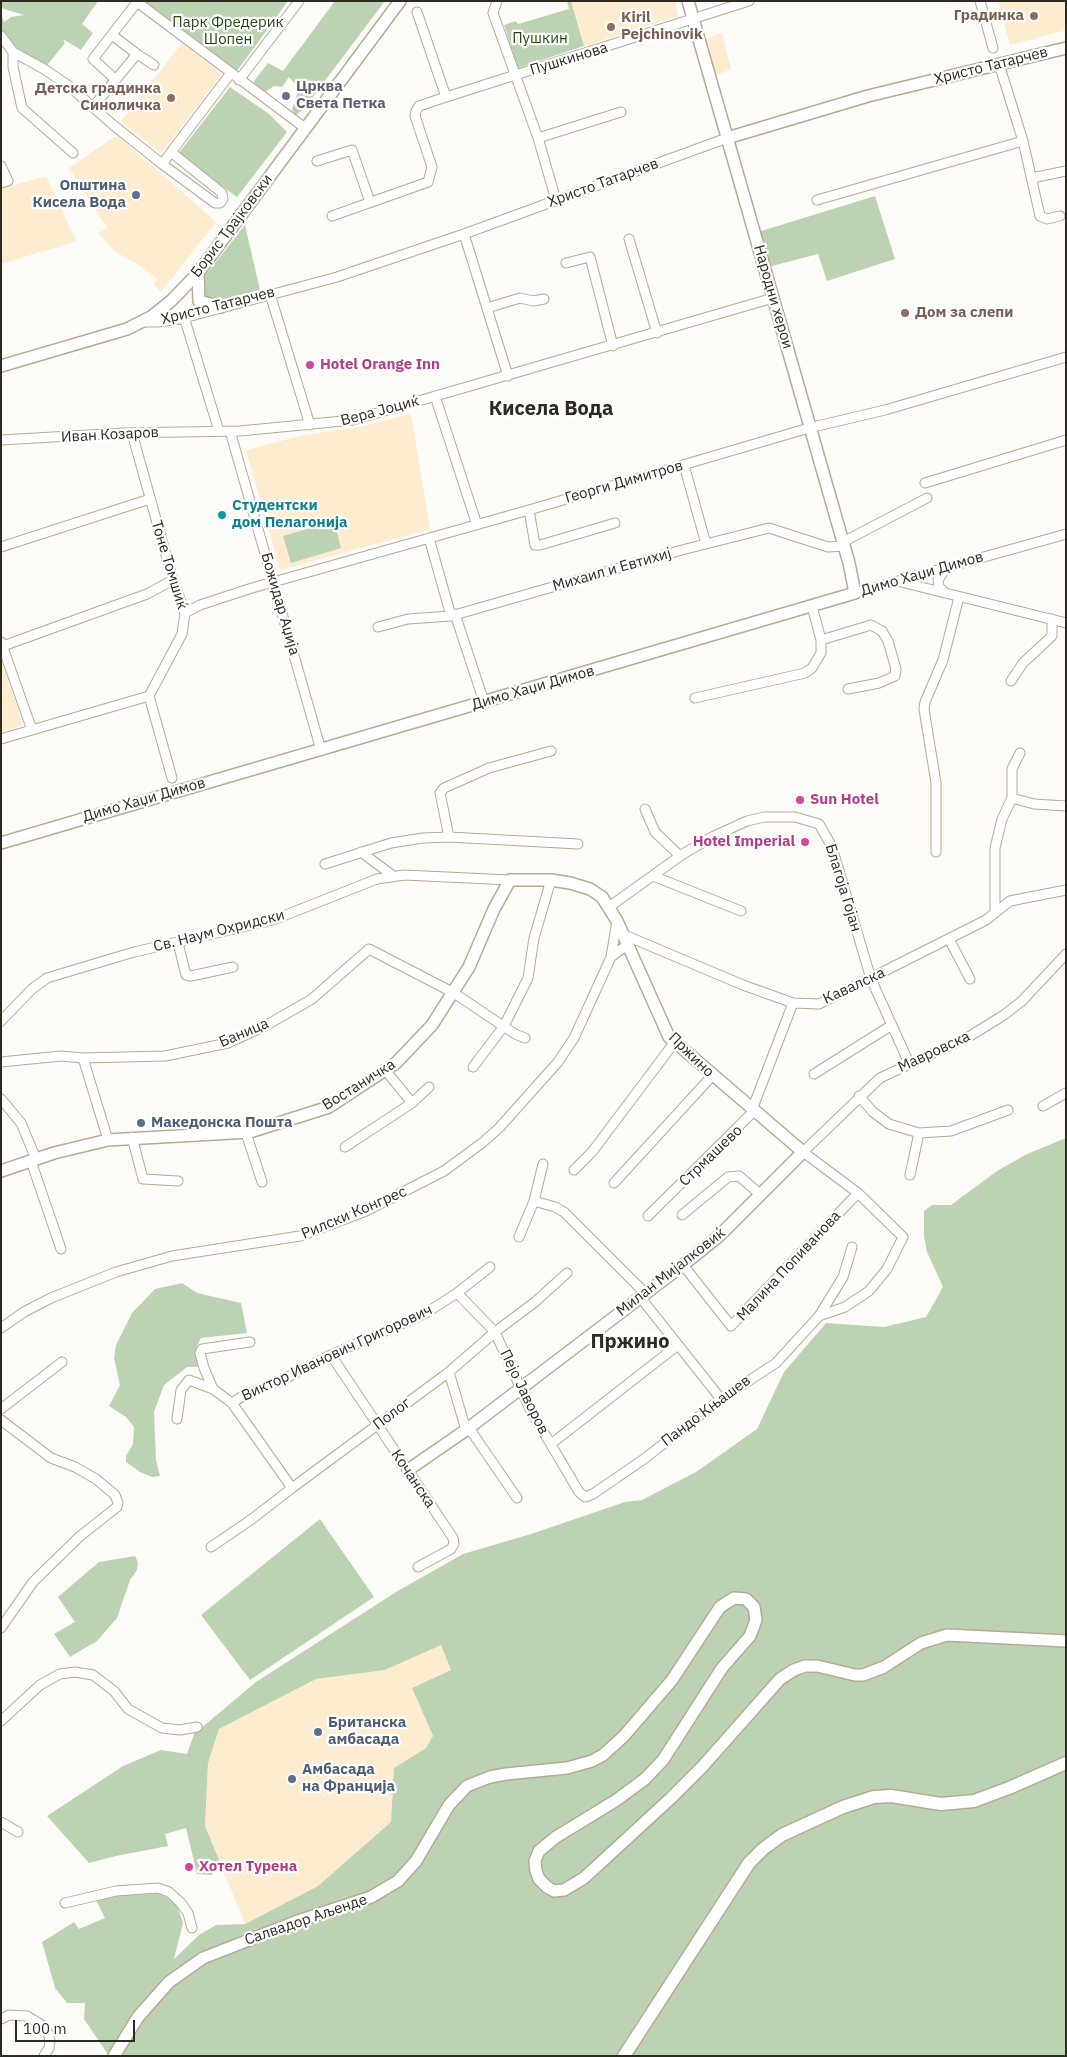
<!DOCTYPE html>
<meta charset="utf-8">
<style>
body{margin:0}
#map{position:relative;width:1067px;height:2057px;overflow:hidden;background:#fdfbf7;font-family:"IBM Plex Sans",sans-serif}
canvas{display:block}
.frame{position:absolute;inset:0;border:2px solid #2e2921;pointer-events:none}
.scale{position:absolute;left:15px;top:2020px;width:120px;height:22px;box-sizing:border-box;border:2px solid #2e2921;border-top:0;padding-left:6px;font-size:15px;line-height:18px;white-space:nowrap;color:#2e2921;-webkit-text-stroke:4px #fff;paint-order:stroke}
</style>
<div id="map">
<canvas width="1067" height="2057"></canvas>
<div class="frame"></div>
<div class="scale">100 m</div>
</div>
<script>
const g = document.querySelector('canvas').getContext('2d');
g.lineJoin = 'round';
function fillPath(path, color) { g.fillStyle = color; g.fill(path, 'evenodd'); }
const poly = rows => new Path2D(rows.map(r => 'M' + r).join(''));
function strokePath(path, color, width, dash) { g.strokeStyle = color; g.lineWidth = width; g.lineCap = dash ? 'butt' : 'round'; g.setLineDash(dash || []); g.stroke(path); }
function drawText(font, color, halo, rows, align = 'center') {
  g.font = font + ' "IBM Plex Sans",sans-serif'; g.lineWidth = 4.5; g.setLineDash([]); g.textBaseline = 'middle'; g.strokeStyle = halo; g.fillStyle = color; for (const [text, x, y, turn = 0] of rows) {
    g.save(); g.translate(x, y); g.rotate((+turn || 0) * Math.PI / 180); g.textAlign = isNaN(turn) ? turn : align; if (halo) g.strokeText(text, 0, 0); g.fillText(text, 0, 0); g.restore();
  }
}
const built = poly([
 [571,1,675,1,678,16,584,46],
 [998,1,1066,1,1066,30,1010,45],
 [722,33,731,69,715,76,706,39],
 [182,43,222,74,161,153,121,121],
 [117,135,216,222,161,292,154,284,157,279,137,264,114,251,98,233,107,228,69,168],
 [46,176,76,241,1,264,1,189],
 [411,414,430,529,280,570,246,450,300,436,364,426],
 [1,659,23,725,1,732],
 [441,1645,451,1670,412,1688,433,1736,426,1748,394,1768,391,1822,318,1886,245,1924,205,1826,208,1763,219,1729,316,1679,385,1670]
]);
const green = poly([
 [1,1,98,1,82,24,93,33,81,50,63,39,65,43,44,69,13,52,1,36,1,13,4,22,11,17,24,15,1,8],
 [145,1,288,1,234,75,142,5],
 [335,1,385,1,303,110,296,115,292,110,299,88,289,77,282,87,274,86,264,93,256,88,254,81,268,63,283,71],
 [567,1,571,1,584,46,518,68,504,25,516,21,518,24,569,9],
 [230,87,269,114,287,132,237,197,178,154],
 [875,196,895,259,827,281,818,254,768,267,758,232],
 [245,225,260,290,220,302,203,297,204,277],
 [334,521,341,548,291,563,283,536],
 [1066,1138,1066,2056,109,2056,84,2019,85,2003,67,2003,55,1988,42,1942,74,1922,79,1929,105,1918,95,1898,155,1892,176,1902,183,1923,174,1959,199,1935,216,1925,245,1924,318,1886,391,1822,394,1768,426,1748,433,1736,412,1688,451,1670,441,1645,385,1670,316,1679,219,1729,208,1763,205,1826,222,1867,211,1875,197,1874,186,1828,165,1834,168,1846,116,1856,89,1863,47,1816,123,1766,161,1750,187,1754,194,1734,256,1682,396,1592,463,1554,531,1534,625,1502,642,1500,696,1472,757,1429,784,1372,826,1323,884,1327,926,1317,943,1287,927,1252,924,1236,924,1211,932,1205,951,1205,997,1171,1027,1154],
 [182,1283,197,1293,241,1303,247,1333,201,1338,196,1348,198,1367,187,1367,164,1385,154,1412,156,1460,160,1476,152,1477,140,1472,126,1462,126,1456,133,1444,134,1427,126,1417,109,1406,120,1385,114,1358,116,1345,132,1313,155,1289],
 [320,1519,374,1597,250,1680,201,1615],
 [135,1556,138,1562,137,1570,130,1580,117,1618,97,1641,70,1657,54,1634,75,1622,58,1597,99,1562]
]);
const minor = poly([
 [497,1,493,13,538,138,556,200],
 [980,1,993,48],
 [137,2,305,128],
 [417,12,446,97,749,1],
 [1,36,13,52,44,69,69,86,112,124,162,164,215,203,220,203,223,199,222,193,171,152],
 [13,52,13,67,22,108,73,153],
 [137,54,154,65],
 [999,64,1023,141,1040,216,1047,219,1060,216],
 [116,80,93,59,138,1],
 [239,80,299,1],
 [93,107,137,54,112,35],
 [538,138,621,112],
 [317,161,352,150,370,202],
 [162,164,231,73],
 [1,166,8,181,1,183],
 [1032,178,1066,171],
 [817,200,1023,141],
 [332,216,428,182,432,167,415,116,416,111,419,106,446,97],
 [464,234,508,376],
 [629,239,657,333],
 [566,263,590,257,613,346],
 [270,294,310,425],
 [487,308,520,298,533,301,544,299],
 [184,317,219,431],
 [143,322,157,322,180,319,337,277,464,234,727,138],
 [435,396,477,525],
 [230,431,321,750],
 [132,433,173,580,185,613,182,634,149,696,172,778],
 [1,440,122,433,240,431,353,420,773,298],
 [684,465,706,544],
 [925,483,1066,440],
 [529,510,535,545,540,545,615,523],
 [429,538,451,616],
 [843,542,927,498],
 [1,547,150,499],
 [901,582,1066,623],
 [855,593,1066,534],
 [945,593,939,587,938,580,945,569],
 [185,613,200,605,252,588,529,510,809,428,885,410,1066,357],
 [455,614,483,699],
 [378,627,408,619,451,616,682,550,769,528,828,547,844,546],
 [821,640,871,625,882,631,888,641,896,669,895,676,879,683,848,689],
 [1,642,32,730],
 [3,646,147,594,173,580],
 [1011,681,1023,663,1052,636,1052,619],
 [695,698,805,673,812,668,821,653,821,640,812,606],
 [1,739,149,696],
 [1012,798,1034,804,1066,806],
 [645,809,655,832,680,856],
 [449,837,440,793,444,788,489,768,551,751],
 [361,852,392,875],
 [936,852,936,783,924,709,925,702,943,660,959,597],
 [325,864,391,843,423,838,449,837,578,844],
 [653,876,741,911],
 [609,907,683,854,714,836,747,821,764,817,795,817,819,824,832,847,871,979,909,1063],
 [995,913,995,848,1002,819,1012,798,1012,769,1020,753],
 [622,934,743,985,793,1003,819,1004,986,920,1010,901,1066,890],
 [949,939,970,979],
 [178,943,186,975,191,976,233,967],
 [611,957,627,945],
 [1,1021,32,989,47,978,134,952,273,920,377,879,404,875,510,880],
 [83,1058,108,1140],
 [1,1062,61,1056,83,1058,165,1056,228,1043,265,1026,312,999,369,949,454,993,515,1034,525,1038],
 [473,1067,504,1026,528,978,534,938,551,880],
 [386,1071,412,1103],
 [814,1074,892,1025],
 [859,1096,873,1112,889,1124,919,1133,910,1175],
 [1,1099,21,1123,36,1159],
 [1043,1106,1066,1093],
 [246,1133,262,1182],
 [919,1133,951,1131,1008,1110],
 [132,1137,143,1179,178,1181],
 [345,1147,412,1103,429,1087],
 [31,1161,61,1249],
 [574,1170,592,1152,674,1043],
 [614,1183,712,1076],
 [534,1201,555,1207,564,1212,645,1293],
 [682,1215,728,1177,739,1176,761,1195],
 [648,1216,750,1115,793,1003],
 [519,1237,534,1201,543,1164],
 [683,1265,731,1326,858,1193],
 [457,1293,495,1332,530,1409,579,1492,585,1497,593,1494,644,1459,721,1399,776,1363,819,1316,845,1307,869,1291,887,1269,903,1237,858,1193,803,1152,880,1078,970,1036,1004,1015,1022,1001,1066,954],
 [640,1297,721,1399],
 [819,1316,843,1277,852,1247],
 [1,1328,24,1312,51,1298,116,1272,172,1256,300,1236,366,1211,444,1171,482,1143,499,1128,558,1062,574,1038,611,957,617,921],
 [331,1355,453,1538,454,1544,451,1549,418,1567],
 [449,1372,466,1430],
 [213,1389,204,1368,200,1353,202,1349,250,1342],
 [1,1409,62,1362],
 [177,1419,181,1390,189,1380,213,1389,232,1403],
 [1,1420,51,1458,75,1467,96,1479,115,1495,118,1503,117,1507,79,1537,33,1582,1,1628],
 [469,1428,517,1498],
 [551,1444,678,1345],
 [292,1488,232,1403,243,1396,284,1379,331,1355,426,1313,457,1293,490,1267],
 [211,1547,252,1519,292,1488,449,1372,495,1332,535,1302,567,1273],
 [1,1721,40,1685,60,1674,75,1672,93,1675,114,1691,128,1709,162,1728,180,1730,197,1727],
 [1,1822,18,1832],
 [65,1903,116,1891,158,1888,169,1892,180,1902,188,1913,192,1928],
 [1,2019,9,2015,27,2016,42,2025,48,2033,50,2041,49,2048,44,2056]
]);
const tertiary = poly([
 [727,138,868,96,1066,48],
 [198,273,199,301,221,307],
 [1,366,127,329,151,317,171,301,198,273,400,1],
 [1,843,855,593,849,563,688,1],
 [1,1171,54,1153,108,1140,250,1132,329,1107,396,1063,432,1025,469,967,494,909,510,880,551,880,570,883,590,889,602,897,617,921,669,1037,803,1152,719,1236,683,1265,466,1430,408,1470],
 [114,2056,138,2017,169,1982,203,1958,295,1922,371,1897,398,1881,416,1861,449,1805,467,1786,490,1777,506,1774,567,1768,592,1761,603,1755,624,1736,672,1680,720,1607,734,1598,746,1599,754,1607,756,1620,750,1636,722,1668,663,1760,645,1779,615,1801,556,1837,539,1851,535,1861,536,1871,539,1879,547,1887,554,1891,564,1890,584,1878,671,1798,703,1766,780,1679,794,1670,805,1666,817,1666,855,1675,863,1675,884,1667,921,1643,947,1635,1066,1641]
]);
const secondary = poly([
 [624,2056,749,1863,763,1849,782,1835,843,1807,874,1797,891,1796,941,1804,974,1801,1009,1788,1066,1763]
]);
const markers = [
 [1034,16,5,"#8d6e63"],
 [611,27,5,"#8d6e63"],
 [286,96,5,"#6b7280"],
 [171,98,5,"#8d6e63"],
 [136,195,5,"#5c6f8a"],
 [905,313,5,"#8d6e63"],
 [310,365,5,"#d1479c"],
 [222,515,5,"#0f9aa8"],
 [800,800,5,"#d1479c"],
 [805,842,5,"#d1479c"],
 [141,1123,5,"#5c6f8a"],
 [318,1732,5,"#5c6f8a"],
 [292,1779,5,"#5c6f8a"],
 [189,1867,5,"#d1479c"]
];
const educationNames = [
 ["Градинка",1024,16],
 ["Kiril",621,18,"left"],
 ["Pejchinovik",621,35,"left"],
 ["Детска градинка",161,89],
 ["Синоличка",161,106],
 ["Дом за слепи",915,313,"left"]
];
const parkNames = [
 ["Парк Фредерик",228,23],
 ["Шопен",228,40],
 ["Пушкин",540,39]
];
const streetNames = [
 ["Пушкинова",569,59,-17],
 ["Христо Татарчев",991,66,-14],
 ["Христо Татарчев",603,183,-20],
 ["Борис Трајковски",232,226,-53],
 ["Народни херои",773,297,74],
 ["Христо Татарчев",218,306,-14],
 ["Вера Јоциќ",380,411,-15],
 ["Иван Козаров",110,435,-3],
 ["Георги Димитров",624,482,-16],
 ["Тоне Томшиќ",169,565,73],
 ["Михаил и Евтихиј",612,570,-16],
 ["Димо Хаџи Димов",922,574,-16],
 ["Божидар Аџија",280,604,74],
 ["Димо Хаџи Димов",533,688,-16],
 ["Димо Хаџи Димов",144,800,-16],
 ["Благоја Гојан",843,888,73],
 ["Св. Наум Охридски",219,931,-14],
 ["Кавалска",854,986,-25],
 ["Баница",244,1033,-23],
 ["Мавровска",934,1052,-25],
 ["Пржино",691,1055,44],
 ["Востаничка",359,1085,-32],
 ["Стрмашево",711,1156,-44],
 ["Рилски Конгрес",354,1213,-23],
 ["Малина Попиванова",789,1266,-47],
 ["Милан Мијалковиќ",671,1272,-38],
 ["Виктор Иванович Григорович",337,1353,-25],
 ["Пејо Јаворов",524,1392,64],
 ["Пандо Књашев",706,1411,-37],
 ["Полог",392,1414,-37],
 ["Кочанска",413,1479,56],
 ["Салвадор Аљенде",306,1920,-19]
];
const worshipNames = [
 ["Црква",296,87],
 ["Света Петка",296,104]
];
const serviceNames = [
 ["Општина",126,186,"right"],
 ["Кисела Вода",126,203,"right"],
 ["Македонска Пошта",151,1123],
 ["Британска",328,1723],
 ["амбасада",328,1740],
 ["Амбасада",302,1770],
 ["на Франција",302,1787]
];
const hotelNames = [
 ["Hotel Orange Inn",320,365],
 ["Sun Hotel",810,800],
 ["Hotel Imperial",795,842,"right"],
 ["Хотел Турена",199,1867]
];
const cultureNames = [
 ["Студентски",232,506],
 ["дом Пелагонија",232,523]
];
const districtNames = [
 ["Кисела Вода",551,409],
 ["Пржино",630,1342]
];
fillPath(built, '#fdecd0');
fillPath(green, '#bcd3b3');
strokePath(minor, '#b5aa96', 11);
strokePath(tertiary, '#b5aa96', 14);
strokePath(secondary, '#b5aa96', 15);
strokePath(minor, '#fff', 9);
strokePath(tertiary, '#fff', 11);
strokePath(secondary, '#fff', 12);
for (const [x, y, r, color] of markers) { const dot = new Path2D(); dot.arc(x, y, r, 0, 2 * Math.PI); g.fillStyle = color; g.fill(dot); strokePath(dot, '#fff', 2); }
drawText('bold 15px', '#785e54', '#fff', educationNames, 'right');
drawText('15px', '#244710', '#fff', parkNames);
drawText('15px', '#2e2921', '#fff', streetNames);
drawText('bold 15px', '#5b616d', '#fff', worshipNames, 'left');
drawText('bold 15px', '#4e5e75', '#fff', serviceNames, 'left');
drawText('bold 15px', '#b23c85', '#fff', hotelNames, 'left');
drawText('bold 15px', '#0d838f', '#fff', cultureNames, 'left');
drawText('bold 20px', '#2e2921', '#fff', districtNames);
</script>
